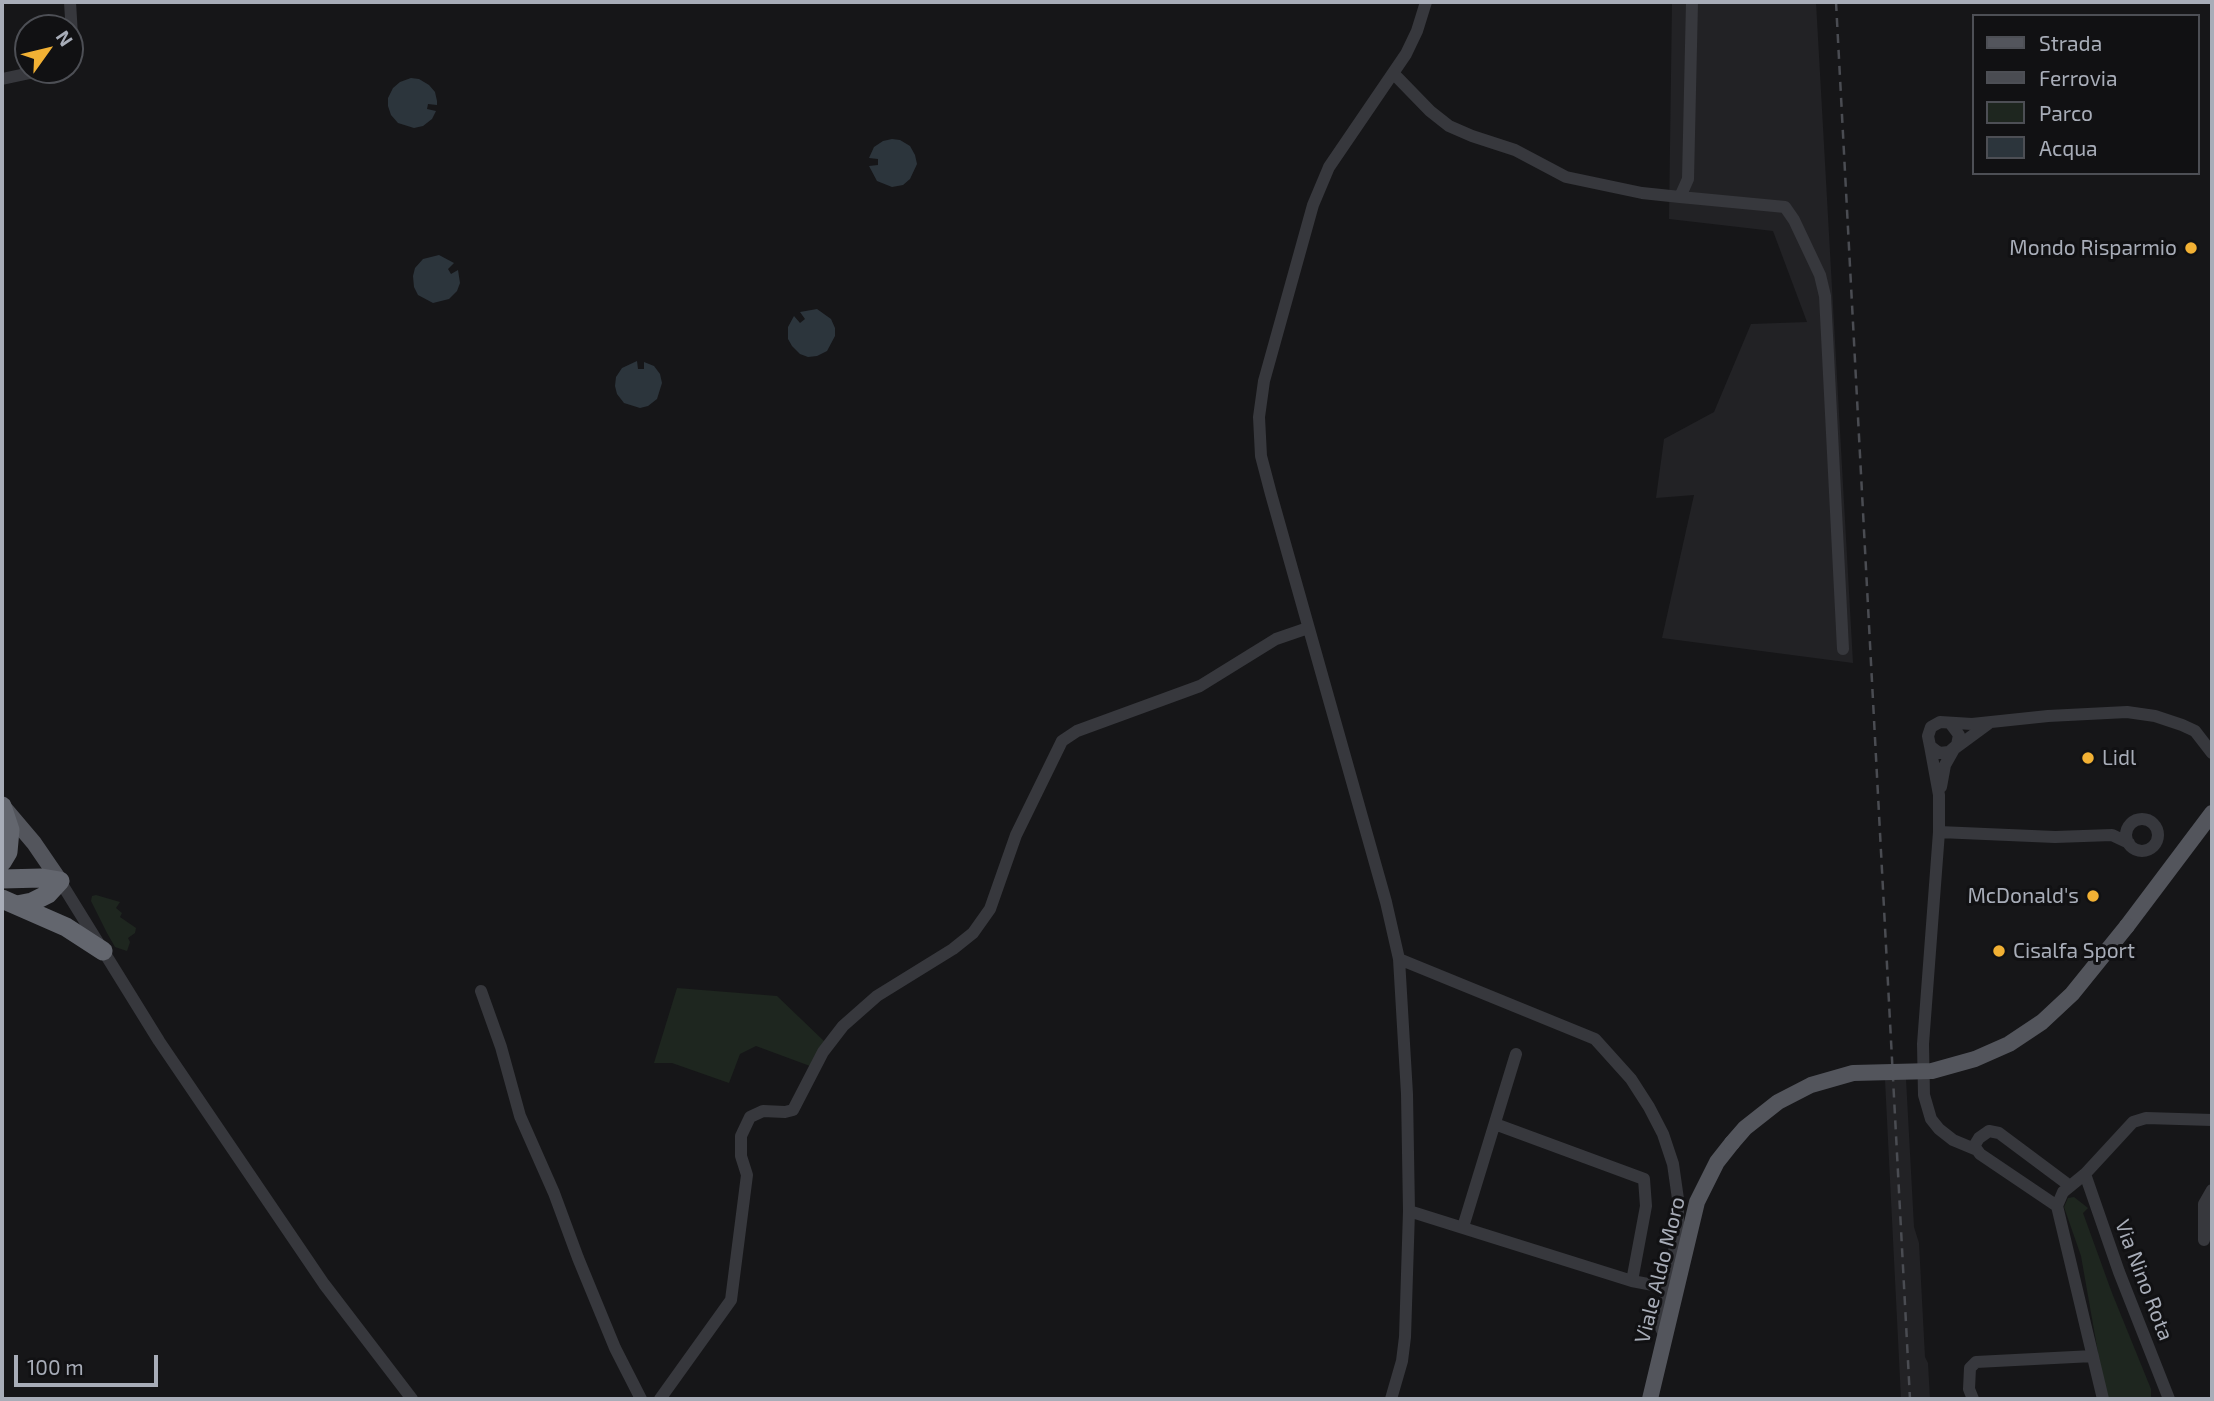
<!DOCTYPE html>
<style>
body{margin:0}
#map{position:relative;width:2214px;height:1401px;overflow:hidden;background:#161618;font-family:"Exo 2",sans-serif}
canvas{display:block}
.frame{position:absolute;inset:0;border:4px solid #a8adb8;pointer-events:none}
.legend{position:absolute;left:1972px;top:14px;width:228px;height:161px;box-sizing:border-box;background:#111113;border:2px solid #4d4f55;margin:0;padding:9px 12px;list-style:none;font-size:21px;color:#a8adb8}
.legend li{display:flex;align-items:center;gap:14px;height:35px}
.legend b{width:35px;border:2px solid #4d4f55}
.north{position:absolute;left:14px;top:14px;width:70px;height:70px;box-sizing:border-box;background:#111113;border:2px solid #4d4f55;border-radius:50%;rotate:56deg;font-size:19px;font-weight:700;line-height:28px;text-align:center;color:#a8adb8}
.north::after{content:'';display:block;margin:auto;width:24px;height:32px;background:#f2b134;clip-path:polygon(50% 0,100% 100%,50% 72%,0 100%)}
.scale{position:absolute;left:14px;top:1355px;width:144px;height:32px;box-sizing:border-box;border:4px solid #a8adb8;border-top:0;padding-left:9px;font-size:21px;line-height:24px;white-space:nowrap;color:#a8adb8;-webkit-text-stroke:5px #111113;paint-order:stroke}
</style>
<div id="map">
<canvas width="2214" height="1401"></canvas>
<div class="frame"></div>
<ul class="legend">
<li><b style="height:9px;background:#53555c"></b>Strada</li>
<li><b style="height:9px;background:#4a4c52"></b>Ferrovia</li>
<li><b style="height:19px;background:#1e261f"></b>Parco</li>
<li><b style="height:19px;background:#2c353c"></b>Acqua</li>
</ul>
<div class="north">N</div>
<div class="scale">100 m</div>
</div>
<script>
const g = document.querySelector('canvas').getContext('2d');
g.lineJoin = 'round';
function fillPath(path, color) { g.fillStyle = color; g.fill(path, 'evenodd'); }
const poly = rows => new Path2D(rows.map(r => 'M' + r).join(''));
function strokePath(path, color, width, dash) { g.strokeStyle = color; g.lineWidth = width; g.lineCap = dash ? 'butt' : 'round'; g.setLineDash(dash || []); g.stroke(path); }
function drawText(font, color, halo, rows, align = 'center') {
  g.font = font + ' "Exo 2",sans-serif'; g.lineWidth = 6; g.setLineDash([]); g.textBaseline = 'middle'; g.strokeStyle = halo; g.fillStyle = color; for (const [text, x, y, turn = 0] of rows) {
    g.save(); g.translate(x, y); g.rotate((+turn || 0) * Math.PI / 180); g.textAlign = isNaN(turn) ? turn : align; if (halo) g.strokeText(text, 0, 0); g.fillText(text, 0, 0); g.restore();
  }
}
const built = poly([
 [1672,2,1816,2,1853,663,1662,638,1694,495,1656,498,1664,439,1714,412,1751,324,1807,322,1773,231,1669,219],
 [1906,1079,1914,1227,1919,1243,1925,1357,1928,1363,1930,1399,1901,1399,1885,1080]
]);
const green = poly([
 [96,895,120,902,116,908,122,913,120,917,136,928,135,933,128,938,130,942,127,951,115,947,107,933,91,901,92,896],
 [677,988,777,996,825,1042,810,1066,756,1046,740,1054,729,1083,672,1063,654,1063],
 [2074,1197,2088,1208,2083,1213,2112,1293,2151,1389,2151,1399,2106,1398,2081,1256,2064,1207,2068,1198]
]);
const water = poly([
 [411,78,419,79,429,85,435,92,437,101,437,105,428,104,427,109,436,111,432,119,423,126,414,128,398,123,391,115,388,106,388,98,393,88,400,82],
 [892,139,900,140,910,146,915,155,917,164,910,179,903,185,892,187,877,181,869,166,878,165,878,159,869,158,874,147,883,141],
 [439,255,454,263,448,269,451,274,458,270,460,283,457,291,449,299,433,303,418,295,414,287,413,276,415,268,423,259],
 [817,309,831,319,835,328,835,336,827,351,817,356,808,357,800,354,792,346,788,339,788,327,794,316,800,323,805,319,800,312],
 [637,361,638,369,644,369,644,362,654,366,660,374,662,383,657,399,648,406,640,408,624,403,617,394,615,386,616,377,622,368]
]);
const minor = poly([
 [70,2,73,52,70,55],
 [1394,74,1430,111,1449,126,1472,136,1515,150,1566,177,1642,193,1680,197,1688,179,1692,2],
 [2,79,44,70],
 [1680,197,1785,207,1794,220,1820,275,1825,296,1843,649],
 [1950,723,1959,735,1957,745,1949,752,1939,753,1930,746,1928,736,1931,727,1940,722,1972,724,2048,716,2127,712,2155,716,2182,725,2195,731,2212,753],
 [1930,746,1939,795,1939,832,1923,1044,1924,1095,1931,1119,1939,1129,1953,1140,1977,1150],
 [1941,787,1945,765,1954,749,1988,724],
 '2126 835a16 16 0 1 1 32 0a16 16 0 1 1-32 0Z',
 [1939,832,2055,837,2112,835,2129,843],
 [60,881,159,1041,324,1284,412,1399],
 [1399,959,1595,1039,1631,1079,1649,1107,1663,1134,1673,1164,1678,1199,1678,1230,1660,1326,1663,1332],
 [481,991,501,1047,520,1116,554,1193,578,1258,615,1348,641,1399],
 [1495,1124,1644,1179,1646,1206,1632,1281],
 [2085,1174,2119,1272,2169,1399],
 [2070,1186,1999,1133,1989,1131,1979,1138,1976,1143,1975,1147,1980,1154,2057,1206,2103,1399],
 [2057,1206,2063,1192,2085,1174,2133,1122,2146,1118,2212,1120],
 [1409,1211,1632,1281,1653,1285,1662,1283,1670,1274],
 [1463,1227,1516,1054],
 [2204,1240,2204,1204,2212,1190],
 [660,1399,731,1300,747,1175,741,1156,741,1136,750,1117,763,1111,785,1112,793,1110,823,1052,843,1026,877,996,953,949,973,933,990,909,1016,835,1062,741,1077,731,1200,686,1276,639,1308,628],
 [1391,1399,1402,1361,1405,1337,1409,1211,1407,1094,1399,959,1386,902,1271,494,1261,456,1259,417,1264,381,1313,205,1329,167,1406,54,1417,31,1426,2],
 [1973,1399,1969,1389,1970,1368,1976,1362,2093,1356]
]);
const major = poly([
 [6,810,34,843,60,881],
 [2127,926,2212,813],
 [1650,1399,1697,1202,1717,1162,1732,1143]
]);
const highway = poly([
 [2,862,8,852,10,830,2,806],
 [2,879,42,878,60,881],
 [2,899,66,927,103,951],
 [17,905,32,902,48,894,60,881]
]);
const rail = poly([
 [1836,2,1910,1399]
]);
const majorBridge = poly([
 [1732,1143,1745,1128,1778,1102,1811,1085,1853,1073,1932,1071,1975,1059,2009,1044,2042,1022,2072,994,2127,926]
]);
const markers = [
 [2191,248,7,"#f2b134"],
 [2088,758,7,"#f2b134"],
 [2093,896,7,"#f2b134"],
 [1999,951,7,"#f2b134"]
];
const poiNames = [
 ["Mondo Risparmio",2177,248],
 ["Lidl",2102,758,"left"],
 ["McDonald's",2079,896],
 ["Cisalfa Sport",2013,951,"left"]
];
const streetNames = [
 ["Viale Aldo Moro",1660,1270,-76],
 ["Via Nino Rota",2144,1280,69]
];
fillPath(built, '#222225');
fillPath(green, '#1e261f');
fillPath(water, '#2c353c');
strokePath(minor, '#37383d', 12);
strokePath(major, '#53555c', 16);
strokePath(highway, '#63666e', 19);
strokePath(rail, '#4a4c52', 2.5, [9, 7]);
strokePath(majorBridge, '#53555c', 16);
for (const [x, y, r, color] of markers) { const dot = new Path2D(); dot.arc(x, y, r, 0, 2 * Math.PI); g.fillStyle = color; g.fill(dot); strokePath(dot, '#111113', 2.5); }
drawText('21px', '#a8adb8', '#111113', poiNames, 'right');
drawText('21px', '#a8adb8', '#111113', streetNames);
</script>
